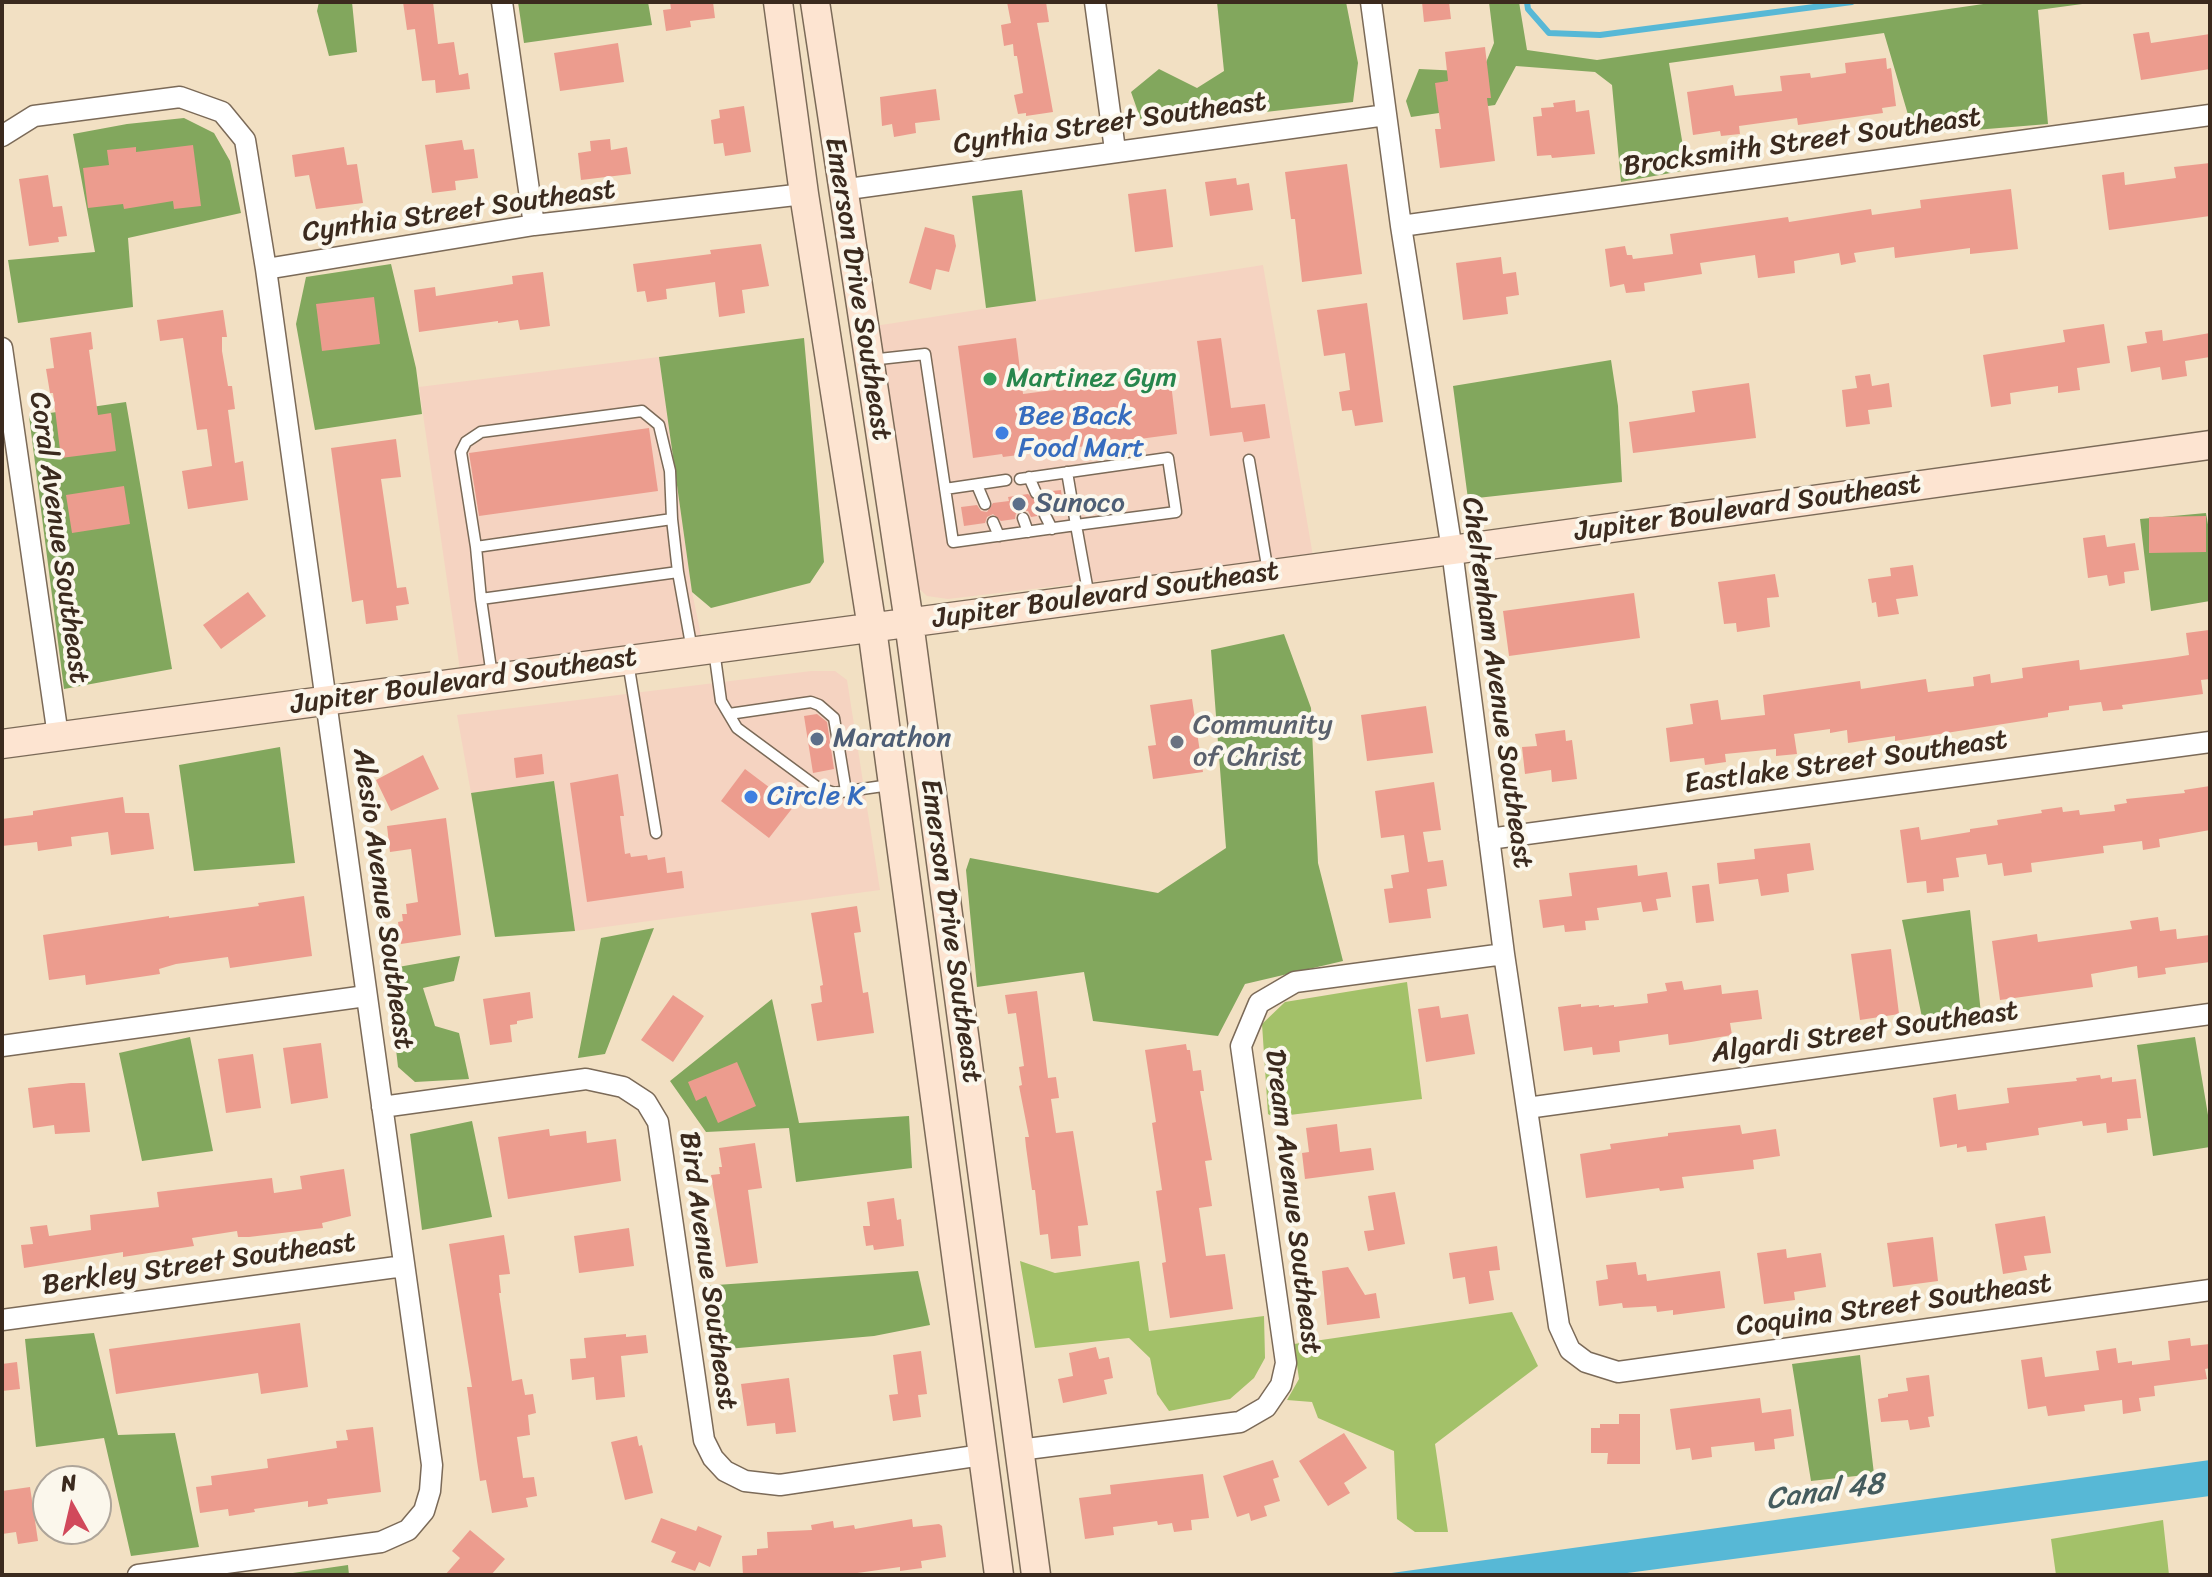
<!DOCTYPE html>
<style>
body{margin:0}
#map{position:relative;width:2212px;height:1577px;overflow:hidden;background:#f2e0c3;font-family:Sriracha,sans-serif}
canvas{display:block}
.frame{position:absolute;inset:0;border:4px solid #3b2a1e;pointer-events:none}
.north{position:absolute;left:32px;top:1465px;width:80px;height:80px;box-sizing:border-box;background:#fbf7ec;border:2px solid #aea59a;border-radius:50%;rotate:352deg;font-size:22px;font-weight:700;line-height:32px;text-align:center;color:#3b2a1e}
.north::after{content:'';display:block;margin:auto;width:28px;height:36px;background:#d1495b;clip-path:polygon(50% 0,100% 100%,50% 72%,0 100%)}
</style>
<div id="map">
<canvas width="2212" height="1577"></canvas>
<div class="frame"></div>
<div class="north">N</div>
</div>
<script>
const g = document.querySelector('canvas').getContext('2d');
g.lineJoin = 'round';
function fillPath(path, color) { g.fillStyle = color; g.fill(path, 'evenodd'); }
const poly = rows => new Path2D(rows.map(r => 'M' + r).join(''));
function strokePath(path, color, width, dash) { g.strokeStyle = color; g.lineWidth = width; g.lineCap = dash ? 'butt' : 'round'; g.setLineDash(dash || []); g.stroke(path); }
function drawText(font, color, halo, rows, align = 'center') {
  g.font = font + ' Sriracha,sans-serif'; g.lineWidth = 8; g.setLineDash([]); g.textBaseline = 'middle'; g.strokeStyle = halo; g.fillStyle = color; for (const [text, x, y, turn = 0] of rows) {
    g.save(); g.translate(x, y); g.rotate((+turn || 0) * Math.PI / 180); g.textAlign = isNaN(turn) ? turn : align; if (halo) g.strokeText(text, 0, 0); g.fillText(text, 0, 0); g.restore();
  }
}
const built = poly([
 [1263,265,1313,556,948,599,927,596,913,583,875,326],
 [659,357,692,592,701,635,460,670,419,387],
 [811,671,835,671,847,680,880,890,575,931,554,781,471,793,457,715]
]);
const green = poly([
 [1407,982,1422,1099,1273,1117,1268,1114,1262,1024,1285,1002],
 [1020,1261,1055,1273,1139,1261,1149,1331,1264,1316,1265,1358,1254,1378,1230,1399,1169,1411,1157,1394,1150,1358,1129,1338,1035,1348],
 [1512,1312,1538,1366,1435,1444,1448,1532,1415,1532,1397,1519,1394,1451,1318,1418,1312,1402,1287,1400,1299,1379,1294,1344],
 [2163,1520,2169,1575,2056,1575,2051,1539]
]);
const forest = poly([
 [319,2,352,2,357,52,329,56,317,11],
 [518,2,648,2,652,25,524,43],
 [1217,2,1346,2,1358,63,1353,102,1143,126,1131,92,1159,69,1197,88,1224,71],
 [1489,2,1519,2,1527,50,1597,60,1997,2,2097,2,2038,10,2048,124,1914,135,1884,33,1669,63,1687,170,1621,182,1612,85,1595,72,1516,66,1495,105,1411,117,1406,101,1419,69,1482,72,1494,43],
 [184,118,214,133,230,161,241,213,128,238,133,307,18,323,8,260,95,252,73,134,127,124],
 [1022,190,1036,301,986,308,972,196],
 [391,264,416,368,422,414,315,430,296,324,306,277],
 [804,338,824,562,810,583,711,608,692,592,659,357],
 [1611,360,1618,406,1622,482,1468,499,1453,386],
 [126,402,172,669,64,689,29,416],
 [2206,513,2210,536,2210,601,2151,611,2140,519],
 [1284,634,1311,708,1318,863,1343,961,1245,984,1218,1036,1093,1021,1084,972,977,987,966,870,970,858,1158,893,1226,848,1211,650],
 [280,747,295,863,194,871,179,765],
 [554,781,575,931,495,937,471,793],
 [1970,910,1982,1023,1925,1032,1902,920],
 [654,928,605,1054,578,1058,601,938],
 [460,956,454,981,423,988,435,1026,459,1033,469,1079,415,1082,398,1067,387,969],
 [772,999,799,1123,909,1116,912,1168,796,1182,789,1128,706,1132,670,1081],
 [190,1037,213,1151,142,1161,119,1053],
 [2195,1037,2210,1127,2210,1147,2153,1156,2137,1045],
 [472,1121,492,1217,422,1230,410,1134],
 [918,1271,930,1325,874,1336,716,1350,702,1286],
 [94,1333,118,1435,175,1433,199,1547,131,1556,104,1438,36,1447,25,1339],
 [1860,1355,1874,1474,1811,1481,1792,1364],
 [348,1565,349,1575,279,1575]
]);
const water = poly([
 [2210,1460,2210,1496,1612,1575,1377,1575]
]);
const stream = poly([
 [1527,2,1528,9,1549,33,1600,35,1852,2]
]);
const building = poly([
 [403,2,433,2,438,44,454,42,459,75,468,73,470,89,436,93,435,80,422,81,415,29,407,30],
 [670,2,713,2,715,18,690,21,691,27,666,31,663,10,671,9],
 [1007,2,1046,2,1049,22,1037,23,1053,112,1026,116,1026,113,1018,114,1014,95,1023,93,1017,56,1014,56,1013,44,1004,46,1001,25,1011,23],
 [1422,2,1449,2,1451,19,1424,22],
 [2149,32,2151,43,2210,34,2210,69,2141,80,2133,34],
 [618,43,624,82,560,91,554,53],
 [1485,47,1491,98,1487,98,1495,161,1440,168,1435,129,1441,129,1435,83,1448,81,1445,52],
 [1886,58,1887,69,1891,68,1896,106,1882,108,1883,113,1798,125,1797,118,1739,126,1740,134,1721,136,1720,131,1693,135,1687,92,1733,85,1735,96,1782,91,1780,76,1810,73,1811,78,1846,73,1845,63],
 [936,89,940,120,915,123,916,133,894,137,892,124,882,126,880,97],
 [1575,100,1576,112,1589,110,1595,154,1552,158,1551,155,1537,156,1533,117,1542,116,1541,108,1554,107,1553,103],
 [744,106,751,152,725,156,723,143,714,144,711,120,720,118,719,110],
 [610,139,611,150,627,147,631,174,581,180,578,153,591,151,590,141],
 [462,140,464,150,474,149,478,178,455,181,456,190,432,193,425,145],
 [193,145,201,206,174,209,173,201,124,209,123,204,88,208,83,168,109,165,107,150,136,147,136,152],
 [344,147,347,165,357,164,363,203,316,209,309,175,295,177,292,155],
 [2210,163,2210,216,2109,230,2102,175,2124,172,2125,185,2176,178,2174,167],
 [1347,164,1362,274,1302,282,1295,219,1291,219,1285,172],
 [48,175,53,207,62,206,67,236,58,237,59,242,29,246,19,179],
 [1236,178,1237,185,1249,183,1253,210,1210,216,1205,182],
 [1166,189,1173,247,1135,252,1128,194],
 [2011,189,2018,249,1970,254,1970,248,1895,258,1894,247,1854,253,1856,262,1841,265,1839,253,1794,261,1795,273,1758,278,1755,255,1700,263,1702,274,1644,283,1645,291,1626,293,1624,284,1610,287,1605,249,1625,246,1627,255,1632,255,1633,259,1673,254,1670,234,1788,217,1789,222,1871,209,1872,215,1921,208,1920,200],
 [925,227,954,235,956,246,949,272,936,269,931,290,909,283],
 [761,244,769,286,742,290,745,313,719,317,715,282,666,289,667,299,647,302,645,291,637,292,633,264,711,254,710,250],
 [1501,257,1503,274,1516,272,1519,295,1506,297,1508,314,1463,320,1456,263],
 [543,272,550,326,520,330,518,320,498,323,498,321,419,332,414,290,435,287,436,296,513,284,512,276],
 [374,297,380,344,322,351,316,304],
 [1367,303,1383,422,1355,426,1352,410,1342,411,1339,392,1350,390,1345,353,1324,356,1317,310],
 [223,310,227,337,222,337,222,351,228,386,232,386,235,409,228,410,235,463,243,461,248,500,188,509,182,471,212,466,207,429,197,430,183,338,160,341,157,320],
 [2104,324,2110,363,2077,368,2080,390,2058,393,2058,386,2010,393,2011,404,1991,407,1983,355,2065,342,2063,330],
 [2162,330,2163,341,2210,333,2210,357,2185,361,2187,376,2162,380,2160,367,2131,372,2127,346,2147,343,2145,332],
 [91,332,93,349,89,350,98,415,111,413,116,451,61,458,53,393,50,393,46,369,54,368,50,338],
 [1016,338,1023,394,1170,375,1177,434,1003,457,1002,454,973,458,958,346],
 [1221,338,1231,408,1265,404,1270,438,1244,442,1242,432,1210,436,1197,341],
 [1870,374,1872,386,1889,383,1892,407,1868,410,1870,424,1846,427,1842,390,1857,388,1855,376],
 [1749,383,1756,438,1633,453,1629,422,1695,412,1692,391],
 [649,428,658,491,479,516,469,453],
 [396,439,401,477,381,479,397,588,406,587,409,604,396,606,398,620,366,624,363,600,352,602,331,448],
 [124,486,130,524,72,533,66,495],
 [1061,490,1064,513,1053,514,1045,507,1039,510,1037,516,1031,517,1028,511,1021,510,1016,513,1015,519,1001,521,993,514,987,517,985,523,964,526,961,507,977,505,981,511,987,512,993,503,1009,501,1008,497,1028,494,1036,501,1042,498,1044,492],
 [2206,516,2206,552,2149,553,2149,517],
 [2105,535,2107,547,2135,543,2139,570,2124,572,2125,583,2109,586,2107,575,2088,578,2083,538],
 [1913,565,1918,596,1896,599,1899,614,1878,617,1876,602,1872,603,1868,579,1891,576,1890,568],
 [1775,574,1779,597,1767,598,1770,627,1737,632,1736,623,1724,624,1718,582],
 [248,592,266,616,221,649,203,625],
 [1634,593,1640,638,1509,656,1503,611],
 [2209,630,2210,679,2201,680,2203,694,2122,705,2123,709,2103,711,2101,702,2069,706,2069,710,2048,713,2048,717,1895,741,1895,736,1848,743,1847,730,1830,733,1830,729,1794,734,1797,754,1776,756,1776,749,1725,754,1726,762,1705,765,1704,758,1670,762,1666,728,1693,724,1690,704,1718,700,1721,720,1765,715,1763,695,1860,681,1861,689,1926,679,1928,692,1974,686,1973,677,1990,674,1991,683,2023,678,2022,668,2079,660,2080,670,2170,658,2189,655,2186,633],
 [1192,699,1203,772,1153,779,1148,746,1156,745,1150,705],
 [1426,706,1433,753,1367,761,1361,715],
 [817,714,827,722,834,769,813,773,804,716],
 [1565,730,1566,741,1572,740,1577,779,1552,782,1551,770,1525,774,1522,747,1537,746,1535,734],
 [542,754,544,774,516,778,514,758],
 [423,755,439,789,391,811,376,780],
 [745,769,794,806,769,838,721,801],
 [618,774,624,816,620,816,625,854,630,853,631,857,647,855,648,860,665,857,667,873,682,871,684,888,587,902,570,783],
 [1434,782,1441,830,1423,832,1428,862,1443,860,1447,886,1427,889,1431,918,1389,923,1384,889,1393,888,1391,875,1409,872,1404,835,1381,838,1375,791],
 [2210,786,2210,830,2159,839,2160,847,2143,850,2142,841,2103,846,2104,853,2031,863,2032,872,2004,876,2002,863,1988,865,1986,854,1956,858,1959,877,1943,879,1944,891,1927,893,1926,881,1907,883,1900,830,1919,827,1921,840,1970,832,1970,829,1998,825,1997,820,2042,813,2041,810,2062,807,2063,812,2079,810,2080,815,2115,811,2114,805,2127,803,2126,799,2185,793,2184,790],
 [123,797,125,813,149,813,154,849,111,855,108,832,71,837,72,846,38,851,37,842,2,846,2,819,33,815,33,811],
 [446,818,461,935,401,944,398,922,403,921,402,914,407,914,406,904,418,902,411,849,390,852,387,826],
 [1810,843,1814,870,1787,874,1789,892,1761,896,1758,879,1719,884,1717,863,1755,859,1754,849],
 [1637,865,1638,876,1667,872,1671,897,1656,899,1658,910,1643,912,1641,902,1597,908,1599,920,1585,921,1586,930,1565,932,1564,925,1543,928,1539,900,1572,896,1569,873],
 [1709,884,1714,921,1696,923,1692,886],
 [304,896,312,956,230,968,228,957,176,964,159,969,160,974,86,985,85,975,49,980,43,935,169,916,169,918,259,906,258,903],
 [857,906,861,932,854,933,863,993,868,992,874,1033,817,1041,811,1004,822,1002,820,986,823,985,811,913],
 [2158,917,2160,931,2176,929,2177,939,2210,935,2210,962,2165,968,2166,974,2138,978,2137,966,2091,974,2093,987,2000,1000,1992,941,2037,934,2038,942,2132,929,2130,921],
 [1891,949,1899,1014,1860,1020,1851,954],
 [1682,981,1684,990,1721,985,1722,994,1758,990,1762,1019,1730,1023,1732,1035,1691,1042,1669,1045,1668,1034,1619,1041,1620,1052,1593,1055,1592,1047,1564,1051,1558,1007,1581,1004,1581,1007,1599,1005,1599,1007,1614,1005,1614,1007,1648,1003,1647,994,1667,991,1665,983],
 [1037,991,1048,1078,1056,1077,1059,1098,1051,1099,1056,1133,1073,1131,1088,1225,1078,1226,1081,1256,1051,1259,1048,1234,1040,1235,1035,1190,1032,1190,1026,1147,1025,1137,1029,1137,1019,1086,1022,1085,1019,1067,1024,1066,1016,1013,1008,1014,1005,995],
 [530,992,533,1018,517,1021,517,1024,510,1025,512,1042,490,1045,483,999],
 [673,995,704,1016,673,1062,641,1040],
 [1439,1006,1441,1018,1468,1014,1475,1054,1426,1062,1418,1009],
 [321,1043,328,1098,291,1104,283,1048],
 [1186,1044,1187,1050,1190,1050,1193,1071,1201,1070,1204,1091,1200,1091,1212,1160,1205,1161,1212,1206,1199,1208,1206,1256,1225,1254,1233,1309,1170,1318,1162,1263,1166,1262,1156,1191,1162,1190,1152,1123,1156,1122,1145,1050],
 [253,1054,261,1108,226,1113,218,1059],
 [737,1062,756,1106,718,1123,706,1096,696,1101,688,1082],
 [2100,1075,2101,1079,2112,1077,2112,1082,2136,1079,2141,1118,2127,1119,2128,1130,2107,1133,2106,1123,2083,1126,2082,1121,2038,1128,2039,1135,1986,1143,1987,1150,1967,1152,1966,1146,1957,1148,1957,1144,1940,1147,1933,1098,1956,1094,1958,1110,2009,1103,2007,1088,2077,1081,2076,1078],
 [71,1083,85,1083,90,1132,55,1134,54,1125,33,1128,28,1088],
 [1337,1124,1340,1152,1371,1148,1374,1170,1305,1179,1302,1153,1309,1152,1306,1128],
 [1740,1125,1742,1134,1776,1129,1780,1156,1753,1160,1754,1169,1682,1177,1684,1188,1660,1191,1659,1188,1586,1198,1580,1154,1611,1149,1610,1144,1668,1136,1668,1133],
 [549,1129,550,1136,586,1131,587,1143,616,1139,621,1181,508,1199,498,1137],
 [755,1143,762,1188,748,1190,758,1263,726,1267,711,1175,720,1174,719,1167,722,1167,719,1148],
 [344,1169,351,1216,322,1223,323,1228,249,1237,238,1237,237,1231,192,1238,194,1246,123,1257,123,1252,24,1268,21,1245,33,1244,30,1227,47,1225,49,1236,91,1230,90,1215,159,1207,157,1192,272,1178,274,1193,302,1189,300,1176],
 [1395,1192,1405,1244,1368,1251,1364,1231,1374,1230,1368,1196],
 [894,1198,897,1220,901,1219,904,1246,874,1250,873,1245,866,1246,863,1226,870,1226,867,1202],
 [2045,1216,2051,1253,2024,1256,2027,1270,2003,1274,1995,1224],
 [629,1228,634,1266,579,1273,574,1236],
 [504,1235,510,1274,499,1275,501,1293,499,1293,512,1381,522,1379,525,1395,533,1394,536,1413,528,1415,530,1435,517,1437,523,1478,534,1477,537,1496,526,1498,528,1507,492,1513,486,1480,480,1481,477,1461,467,1387,472,1387,449,1244],
 [1933,1237,1938,1281,1893,1287,1887,1243],
 [1497,1246,1500,1270,1489,1271,1494,1300,1469,1304,1465,1277,1453,1279,1449,1253],
 [1786,1249,1787,1258,1821,1253,1826,1287,1794,1292,1795,1300,1764,1304,1757,1253],
 [1636,1262,1638,1275,1646,1274,1647,1281,1720,1271,1725,1308,1673,1315,1673,1310,1657,1312,1656,1306,1623,1308,1622,1303,1599,1306,1596,1281,1608,1279,1606,1265],
 [1348,1267,1365,1295,1376,1293,1380,1318,1327,1325,1322,1271],
 [300,1323,308,1387,261,1394,258,1373,116,1394,109,1349],
 [626,1334,626,1337,646,1335,648,1353,621,1356,625,1397,596,1400,594,1377,572,1380,570,1359,586,1358,584,1338],
 [2190,1338,2191,1346,2210,1344,2210,1368,2205,1369,2207,1379,2154,1386,2155,1396,2139,1398,2141,1411,2123,1414,2122,1400,2084,1405,2085,1411,2048,1416,2046,1406,2028,1409,2021,1360,2042,1357,2045,1377,2099,1370,2096,1351,2116,1348,2118,1363,2132,1361,2132,1365,2170,1360,2168,1341],
 [1096,1347,1099,1359,1109,1357,1113,1378,1104,1380,1107,1394,1063,1403,1058,1379,1073,1376,1069,1353],
 [921,1351,927,1394,918,1395,921,1417,893,1421,889,1395,898,1394,893,1355],
 [17,1362,20,1389,2,1391,2,1364],
 [1929,1375,1934,1416,1928,1417,1930,1427,1910,1430,1908,1420,1881,1422,1878,1399,1888,1397,1888,1394,1908,1391,1906,1378],
 [789,1378,796,1432,776,1434,775,1423,747,1426,741,1384],
 [1760,1398,1762,1413,1791,1409,1794,1436,1774,1439,1775,1449,1755,1451,1754,1442,1711,1447,1712,1457,1692,1460,1690,1448,1676,1450,1670,1409],
 [1619,1414,1640,1414,1640,1464,1607,1464,1608,1453,1591,1453,1591,1428,1600,1428,1600,1424,1619,1424],
 [373,1427,381,1492,327,1499,328,1504,308,1507,308,1501,254,1509,255,1512,229,1516,228,1509,200,1513,196,1487,212,1485,211,1476,268,1468,267,1459,337,1448,336,1441,348,1440,346,1430],
 [1344,1433,1367,1468,1344,1483,1350,1493,1328,1506,1299,1461],
 [637,1436,639,1446,642,1445,653,1493,625,1500,611,1442],
 [1273,1460,1279,1477,1273,1479,1280,1501,1264,1506,1267,1516,1251,1521,1249,1513,1237,1517,1223,1476],
 [1203,1474,1209,1518,1191,1520,1192,1530,1174,1532,1172,1523,1158,1525,1157,1521,1113,1527,1114,1535,1085,1539,1079,1498,1111,1494,1110,1485],
 [30,1487,38,1541,18,1544,16,1532,2,1534,2,1491],
 [661,1518,696,1531,698,1526,722,1536,710,1567,699,1562,695,1571,671,1562,676,1552,651,1542],
 [912,1519,913,1527,939,1524,942,1526,946,1557,921,1561,922,1568,900,1571,900,1567,843,1575,743,1575,742,1556,757,1555,757,1549,768,1548,767,1532,812,1530,811,1525,833,1521,834,1528,854,1525,855,1529],
 [470,1530,505,1559,491,1575,445,1575,460,1558,452,1551]
]);
const lane = poly([
 [870,360,925,354,953,542,1076,525,1089,597],
 [1249,460,1268,572],
 [1029,477,1036,493],
 [1020,479,1168,458,1176,512,1076,525,1067,472],
 [977,485,985,504],
 [945,489,1006,480],
 [1045,515,1052,529],
 [1023,518,1028,532],
 [993,522,999,536],
 [476,547,461,452,466,442,481,432,642,411,659,425,670,471,672,519],
 [481,599,476,547,672,519,678,572],
 [714,650,721,701,737,728,817,787,834,793,890,785],
 [628,662,656,833],
 [492,676,481,599,678,572,692,650],
 [729,714,811,702,819,705,834,718,846,791]
]);
const street = poly([
 [502,2,534,225],
 [1095,2,1115,150],
 [1371,2,1401,226,1452,550,1504,954,1559,1326,1570,1350,1586,1362,1618,1372,2210,1290],
 [2,136,34,116,180,97,222,112,245,140,266,269,432,1465,430,1491,424,1511,408,1530,381,1542,138,1575],
 [841,190,1386,115],
 [1401,226,2210,115],
 [266,269,534,225,804,194],
 [2,348,58,736],
 [1489,839,2210,742],
 [2,1046,366,996],
 [382,1107,586,1079,623,1087,646,1102,658,1122,704,1440,713,1458,725,1471,745,1481,780,1485,982,1455],
 [1527,1108,2210,1014],
 [2,1320,404,1266],
 [1019,1450,1240,1422,1266,1407,1281,1385,1286,1363,1241,1046,1259,1003,1295,982,1504,954]
]);
const secondary = poly([
 [778,2,804,194,872,628,999,1575],
 [815,2,909,622,1036,1575],
 [2,744,1452,550,2210,445]
]);
const markers = [
 [990,379,8,"#2e9e5b"],
 [1002,433,8,"#3f7fe0"],
 [1019,504,8,"#5c6f8a"],
 [817,739,8,"#5c6f8a"],
 [1177,742,8,"#6b7280"],
 [751,797,8,"#3f7fe0"]
];
const streetNames = [
 ["Cynthia Street Southeast",1110,124,-8],
 ["Brocksmith Street Southeast",1802,143,-8],
 ["Cynthia Street Southeast",459,212,-8],
 ["Emerson Drive Southeast",857,289,81],
 ["Jupiter Boulevard Southeast",1748,509,-8],
 ["Coral Avenue Southeast",58,538,82],
 ["Jupiter Boulevard Southeast",1106,596,-8],
 ["Jupiter Boulevard Southeast",464,682,-8],
 ["Cheltenham Avenue Southeast",1496,683,82],
 ["Eastlake Street Southeast",1846,763,-8],
 ["Alesio Avenue Southeast",382,899,82],
 ["Emerson Drive Southeast",950,931,82],
 ["Algardi Street Southeast",1865,1033,-8],
 ["Dream Avenue Southeast",1292,1202,83],
 ["Berkley Street Southeast",199,1265,-8],
 ["Bird Avenue Southeast",707,1271,82],
 ["Coquina Street Southeast",1894,1306,-8]
];
const leisureNames = [
 ["Martinez Gym",1006,379]
];
const shopNames = [
 ["Bee Back",1018,417],
 ["Food Mart",1018,449],
 ["Circle K",767,797]
];
const serviceNames = [
 ["Sunoco",1035,504],
 ["Marathon",833,739]
];
const worshipNames = [
 ["Community",1193,726],
 ["of Christ",1193,758]
];
const waterNames = [
 ["Canal 48",1825,1493,-8]
];
fillPath(built, '#f5d3c1');
fillPath(green, '#a3c169');
fillPath(forest, '#82a75d');
fillPath(water, '#57b8d6');
strokePath(stream, '#57b8d6', 6);
fillPath(building, '#ec9c8e');
strokePath(lane, '#7b6a58', 13);
strokePath(street, '#7b6a58', 23);
strokePath(secondary, '#7b6a58', 31);
strokePath(lane, '#fff', 10);
strokePath(street, '#fff', 20);
strokePath(secondary, '#fde4d1', 28);
for (const [x, y, r, color] of markers) { const dot = new Path2D(); dot.arc(x, y, r, 0, 2 * Math.PI); g.fillStyle = color; g.fill(dot); strokePath(dot, '#fbf7ec', 3); }
drawText('28px', '#3b2a1e', '#fbf7ec', streetNames);
drawText('28px', '#27864d', '#fbf7ec', leisureNames, 'left');
drawText('28px', '#366cbe', '#fbf7ec', shopNames, 'left');
drawText('28px', '#4e5e75', '#fbf7ec', serviceNames, 'left');
drawText('28px', '#5b616d', '#fbf7ec', worshipNames, 'left');
drawText('italic 30px', '#455c5e', '#fbf7ec', waterNames);
</script>
